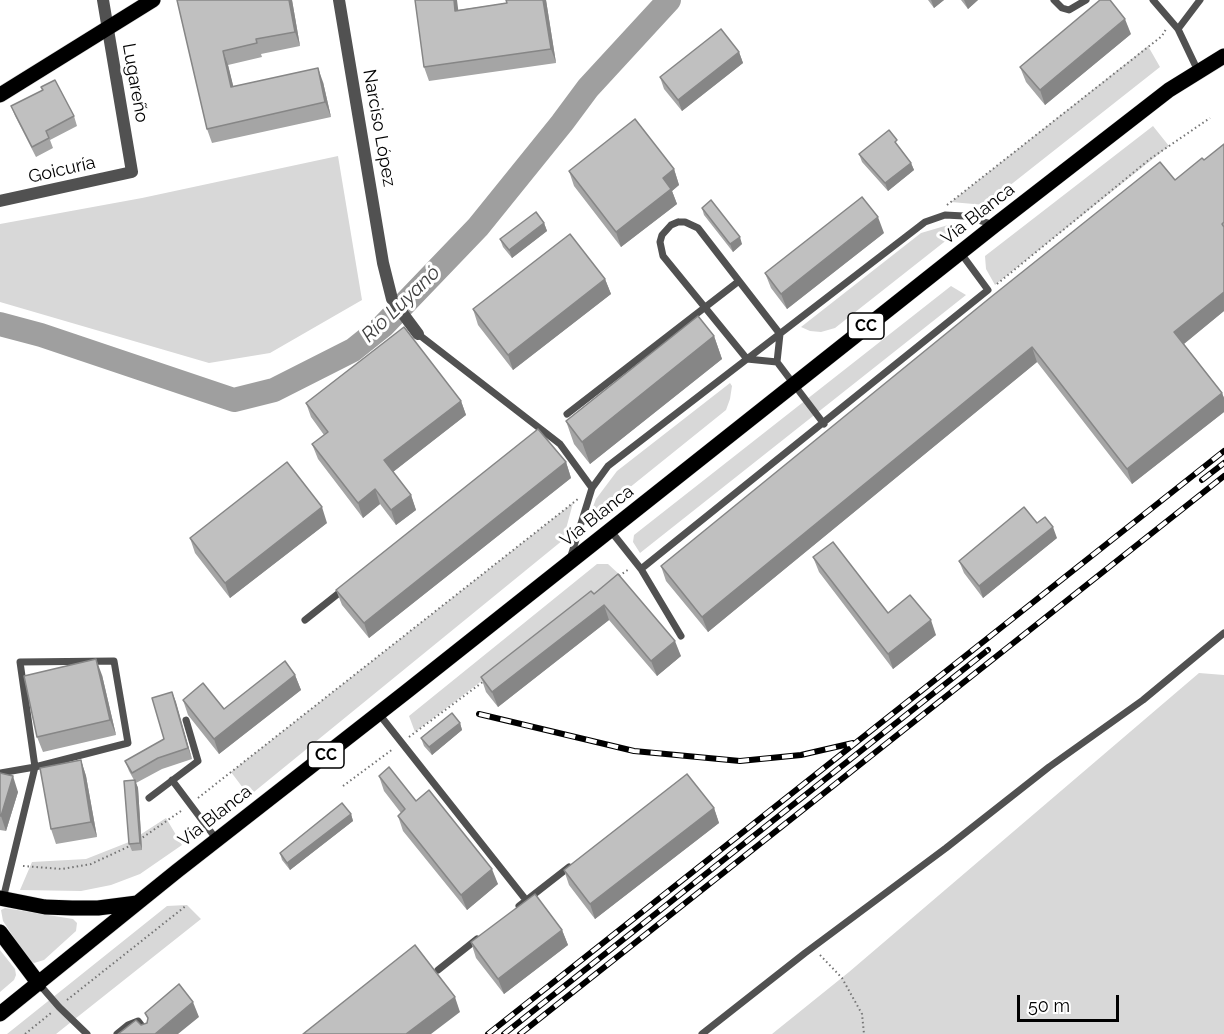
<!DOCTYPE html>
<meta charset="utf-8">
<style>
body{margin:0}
#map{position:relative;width:1224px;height:1034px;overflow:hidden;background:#fff;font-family:Raleway,sans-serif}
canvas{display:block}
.scale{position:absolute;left:1017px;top:995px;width:102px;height:27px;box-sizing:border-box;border:3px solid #000;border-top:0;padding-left:8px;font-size:18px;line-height:21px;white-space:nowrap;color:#000;-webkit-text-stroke:4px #fff;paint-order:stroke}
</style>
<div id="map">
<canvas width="1224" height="1034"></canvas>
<div class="scale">50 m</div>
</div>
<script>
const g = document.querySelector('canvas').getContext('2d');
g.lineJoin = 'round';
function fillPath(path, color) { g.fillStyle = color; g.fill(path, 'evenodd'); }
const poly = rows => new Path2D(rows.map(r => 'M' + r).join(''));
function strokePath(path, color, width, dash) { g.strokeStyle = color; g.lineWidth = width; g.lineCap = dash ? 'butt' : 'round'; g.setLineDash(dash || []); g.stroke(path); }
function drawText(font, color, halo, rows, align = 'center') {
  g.font = font + ' Raleway,sans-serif'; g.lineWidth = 6; g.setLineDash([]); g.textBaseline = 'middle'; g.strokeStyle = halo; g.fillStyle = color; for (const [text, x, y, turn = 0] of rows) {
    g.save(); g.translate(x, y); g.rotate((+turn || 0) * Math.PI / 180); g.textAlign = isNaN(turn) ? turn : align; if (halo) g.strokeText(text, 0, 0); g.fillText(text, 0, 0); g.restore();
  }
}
const green = poly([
 [1148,46,1160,67,985,205,951,202],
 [1153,126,1169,146,995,285,986,269,985,256],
 [338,156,362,300,270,353,209,363,0,302,0,224,142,198],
 [955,223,967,224,835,328,821,332,810,331,801,327,921,233],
 [951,286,966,295,640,553,633,542,634,535],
 [730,383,732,386,730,399,726,410,593,517,591,512,596,499,617,471],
 [573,503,563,540,249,796,231,772],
 [597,564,608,564,620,575,415,732,409,716],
 [1199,673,1224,675,1224,1034,772,1034,849,972],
 [166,818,182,845,140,874,111,885,81,891,20,890,32,862,86,859,129,842],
 [187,905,201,919,56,1034,7,1034,167,906],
 [5,908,73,919,77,923,76,931,44,960,34,963,28,959,3,921,1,910],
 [0,950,15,969,16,975,14,980,0,992]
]);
const river = poly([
 [0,324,41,335,234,400,274,390,353,350,383,326,478,227,562,123,588,88,669,0]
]);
const path = poly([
 [947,205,1162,36,1166,29],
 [997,284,1150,159,1210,118],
 [619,576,629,569],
 [409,737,484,681],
 [343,786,393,749],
 [198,798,578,499],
 [139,840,181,811],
 [23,866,62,869,91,864,132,845],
 [820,955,842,978,862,1014,864,1034],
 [67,1000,187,905],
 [25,1034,51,1013]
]);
const service = poly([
 [1054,0,1062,8,1069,10,1086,0],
 [1153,0,1178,29],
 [1198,71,1178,29,1200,0],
 [678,222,685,222,698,228,780,334,777,362,747,359,663,256,660,242,662,235,671,225,678,222],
 [418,334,560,444,592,488],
 [777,362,824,424],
 [567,414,739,281],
 [610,530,641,569,681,636],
 [570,559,592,488,608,466,925,222,945,215,964,216,995,225],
 [641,569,988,290,960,252],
 [305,620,344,589],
 [379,714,526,900],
 [0,773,35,767,128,743,114,661,20,662,35,767,3,899],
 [172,780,217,840],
 [149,798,198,761,186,720],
 [519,906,569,867],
 [438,970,477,939],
 [39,984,59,1007,87,1034],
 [117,1034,128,1025,138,1021,148,1034],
 [702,1034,805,953,946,848,1049,767,1143,700,1224,633]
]);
const minor = poly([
 [339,0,383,263,392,299,418,334],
 [0,201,132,172,103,0]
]);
const primary = poly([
 [0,95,153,0],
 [0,898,45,907,72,908,98,908,137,903],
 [0,932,39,984],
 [0,1014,177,871,406,692,995,225,1169,90,1224,56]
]);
const rail = poly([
 [1202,480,1224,463],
 [479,714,634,751,740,761,801,755,853,743],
 [488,1034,1224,451],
 [504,1034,988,650],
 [520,1034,1224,476]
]);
const wall = poly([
 [177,0,292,0,300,46,261,54,262,57,228,65,233,86,323,82,331,117,212,143,207,129],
 [506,0,546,0,556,63,429,81,424,67,458,10,507,3],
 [928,0,944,0,934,8],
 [961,0,978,0,968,9],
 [1131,34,1045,105,1026,82,1020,67],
 [739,52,743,63,682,111,664,89,660,77],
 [11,106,74,116,77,126,50,140,53,148,36,157,15,116],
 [1224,144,1224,311,1184,344,1222,393,1224,398,1224,412,1132,484,1037,362,708,632,666,581,661,566,1175,180,1204,160],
 [900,148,911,163,914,170,888,191,862,162,859,154],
 [674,169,679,185,672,191,677,204,621,247,574,186,569,171],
 [702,208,742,244,733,252,704,215],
 [544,223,547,231,512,258,503,247,500,239],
 [884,233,787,309,771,288,765,273],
 [605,279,611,294,513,370,478,325,473,309],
 [714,336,722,359,590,464,574,444,566,421],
 [461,401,466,415,393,472,411,495,416,510,396,525,380,504,363,518,318,459,312,444,324,435,311,417,306,403],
 [566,462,571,478,369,638,342,605,336,590],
 [327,523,230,598,195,553,190,538],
 [1057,538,983,598,964,573,959,561],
 [813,557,888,613,936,635,893,669,819,572],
 [594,594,681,656,657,676,609,620,498,707,486,692,481,677],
 [102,675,116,735,43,752,37,737],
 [295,675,301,690,219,754,188,715,183,700,224,709],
 [172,692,192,759,162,769,136,783,138,788,142,850,132,851,129,844,134,780,129,771,125,761,164,739],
 [460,723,462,730,432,755,424,746,421,738],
 [81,760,86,776,97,837,56,844,51,829],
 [0,773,18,792,6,831,0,830],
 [379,776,416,801,498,884,467,910,403,831,398,816,401,813,384,791],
 [714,808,719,823,595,919,569,885,564,870],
 [351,814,353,821,290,870,282,860,280,853],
 [562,930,568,945,504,994,476,958,471,942]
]);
const shadedWall = poly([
 [289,0,292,0,300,46,295,32],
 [454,0,457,0,460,24,455,11],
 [543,0,546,0,556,63,551,49],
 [931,0,944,0,934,8],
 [964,0,978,0,968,9],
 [1125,19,1131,34,1045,105,1040,90],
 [223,51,228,65,237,101,231,87],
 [739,52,743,63,682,111,678,100],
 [318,68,323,82,331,117,325,102],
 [911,163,914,170,888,191,885,183],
 [674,169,679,185,672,191,677,204,621,247,616,232,663,178],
 [878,217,884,233,787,309,781,294],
 [544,223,547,231,512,258,509,250],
 [740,237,742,244,733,252,730,244],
 [605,279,611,294,513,370,508,355],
 [1224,292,1224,311,1180,347,1174,332],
 [714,336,722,359,590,464,582,442],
 [1032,347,1037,362,708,632,702,617],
 [1222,393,1224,398,1224,412,1132,484,1127,469],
 [461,401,466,415,389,475,384,460],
 [566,462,571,478,369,638,364,623],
 [375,489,380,504,363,518,358,503],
 [411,495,416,510,396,525,391,510],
 [322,507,327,523,230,598,225,583],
 [1053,527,1057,538,983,598,979,586],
 [604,605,609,620,498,707,492,692],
 [931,620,936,635,893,669,888,654],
 [675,641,681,656,657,676,651,661],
 [96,659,102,675,116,735,110,720],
 [295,675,301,690,219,754,214,739],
 [172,692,176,702,192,759,188,748],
 [460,723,462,730,432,755,429,747],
 [81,760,86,776,97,837,91,822],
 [13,776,18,792,6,831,1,816],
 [135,780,138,788,142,850,140,843],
 [714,808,719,823,595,919,590,904],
 [351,814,353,821,290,870,287,863],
 [492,869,498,884,467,910,461,895],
 [562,930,568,945,504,994,498,979],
 [455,997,460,1012,431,1034,406,1034],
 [193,1002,199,1017,178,1034,155,1034]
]);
const building = poly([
 [177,0,289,0,295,32,256,39,257,43,223,51,231,87,318,68,325,102,207,129,177,0],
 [415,0,454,0,455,11,507,3,506,0,543,0,551,49,424,67,415,0],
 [1100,0,1110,0,1125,19,1040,90,1020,67,1100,0],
 [721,29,739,52,678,100,660,77,721,29],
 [55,80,74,116,46,131,49,138,32,147,11,106,43,90,41,87,55,80],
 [635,119,674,169,663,178,671,189,616,232,569,171,635,119],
 [889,130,897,140,895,142,911,163,885,183,859,154,889,130],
 [1224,144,1224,222,1222,224,1224,227,1224,292,1174,332,1222,393,1127,469,1032,347,702,617,661,566,991,297,1160,162,1175,180,1202,158,1204,160,1224,144],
 [862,197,878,217,781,294,765,273,862,197],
 [711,200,740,237,730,244,702,208,711,200],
 [536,212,544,223,509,250,500,239,536,212],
 [570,234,605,279,508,355,473,309,570,234],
 [698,316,714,336,582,442,566,421,698,316],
 [404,327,461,401,384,460,411,495,391,510,375,489,358,503,312,444,328,432,306,403,404,327],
 [538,429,566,462,364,623,336,590,538,429],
 [287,462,322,507,225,583,190,538,287,462],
 [1024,507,1037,523,1045,517,1053,527,979,586,959,561,1024,507],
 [833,542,888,613,910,595,931,620,888,654,813,557,833,542],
 [618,574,675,641,651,661,604,605,492,692,481,677,591,591,594,594,618,574],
 [96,659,110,720,37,737,24,676,96,659],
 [285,661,295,675,214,739,183,700,203,683,224,709,285,661],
 [172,692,188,748,158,758,132,773,125,761,164,739,152,698,172,692],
 [452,713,460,723,429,747,421,738,452,713],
 [81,760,91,822,51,829,40,768,81,760],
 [389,767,416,801,429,790,492,869,461,895,398,816,405,809,379,776,389,767],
 [0,773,13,776,1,816,0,816,0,773],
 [687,774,714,808,590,904,564,870,687,774],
 [135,780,140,843,129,844,124,781,135,780],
 [342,803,351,814,287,863,280,853,342,803],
 [535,894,562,930,498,979,471,942,535,894],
 [415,945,455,997,406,1034,303,1034,415,945],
 [179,984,193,1002,155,1034,118,1034,136,1020,141,1025,147,1023,148,1018,145,1013,179,984]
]);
const shields = [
 [866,326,36],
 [326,755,36]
];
const shieldNames = [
 ["CC",866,326],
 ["CC",326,755]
];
const streetNames = [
 ["Lugareño",135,83,80],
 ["Narciso López",379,128,80],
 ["Goicuría",62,170,-13],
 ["Vía Blanca",978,214,-38],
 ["Vía Blanca",597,516,-38],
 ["Vía Blanca",215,816,-38]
];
const waterNames = [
 ["Río Luyanó",401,304,-44]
];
fillPath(green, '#d8d8d8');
strokePath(river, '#9f9f9f', 24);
strokePath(primary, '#dbdbdb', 16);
strokePath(path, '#737373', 2, [1.5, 3]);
strokePath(service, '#515151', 7);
strokePath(minor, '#515151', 12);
strokePath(primary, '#000', 15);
strokePath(rail, '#000', 6);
strokePath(rail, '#fff', 4, [11]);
fillPath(wall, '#a5a5a5');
fillPath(shadedWall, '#868686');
fillPath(building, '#c0c0c0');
strokePath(building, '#868686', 1.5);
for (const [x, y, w] of shields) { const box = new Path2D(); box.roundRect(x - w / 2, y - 13, w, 26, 4.5); g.fillStyle = '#fff'; g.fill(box); strokePath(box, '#000', 1.5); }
drawText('bold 16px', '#000', null, shieldNames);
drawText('18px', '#000', '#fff', streetNames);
drawText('italic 20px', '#404040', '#fff', waterNames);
</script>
